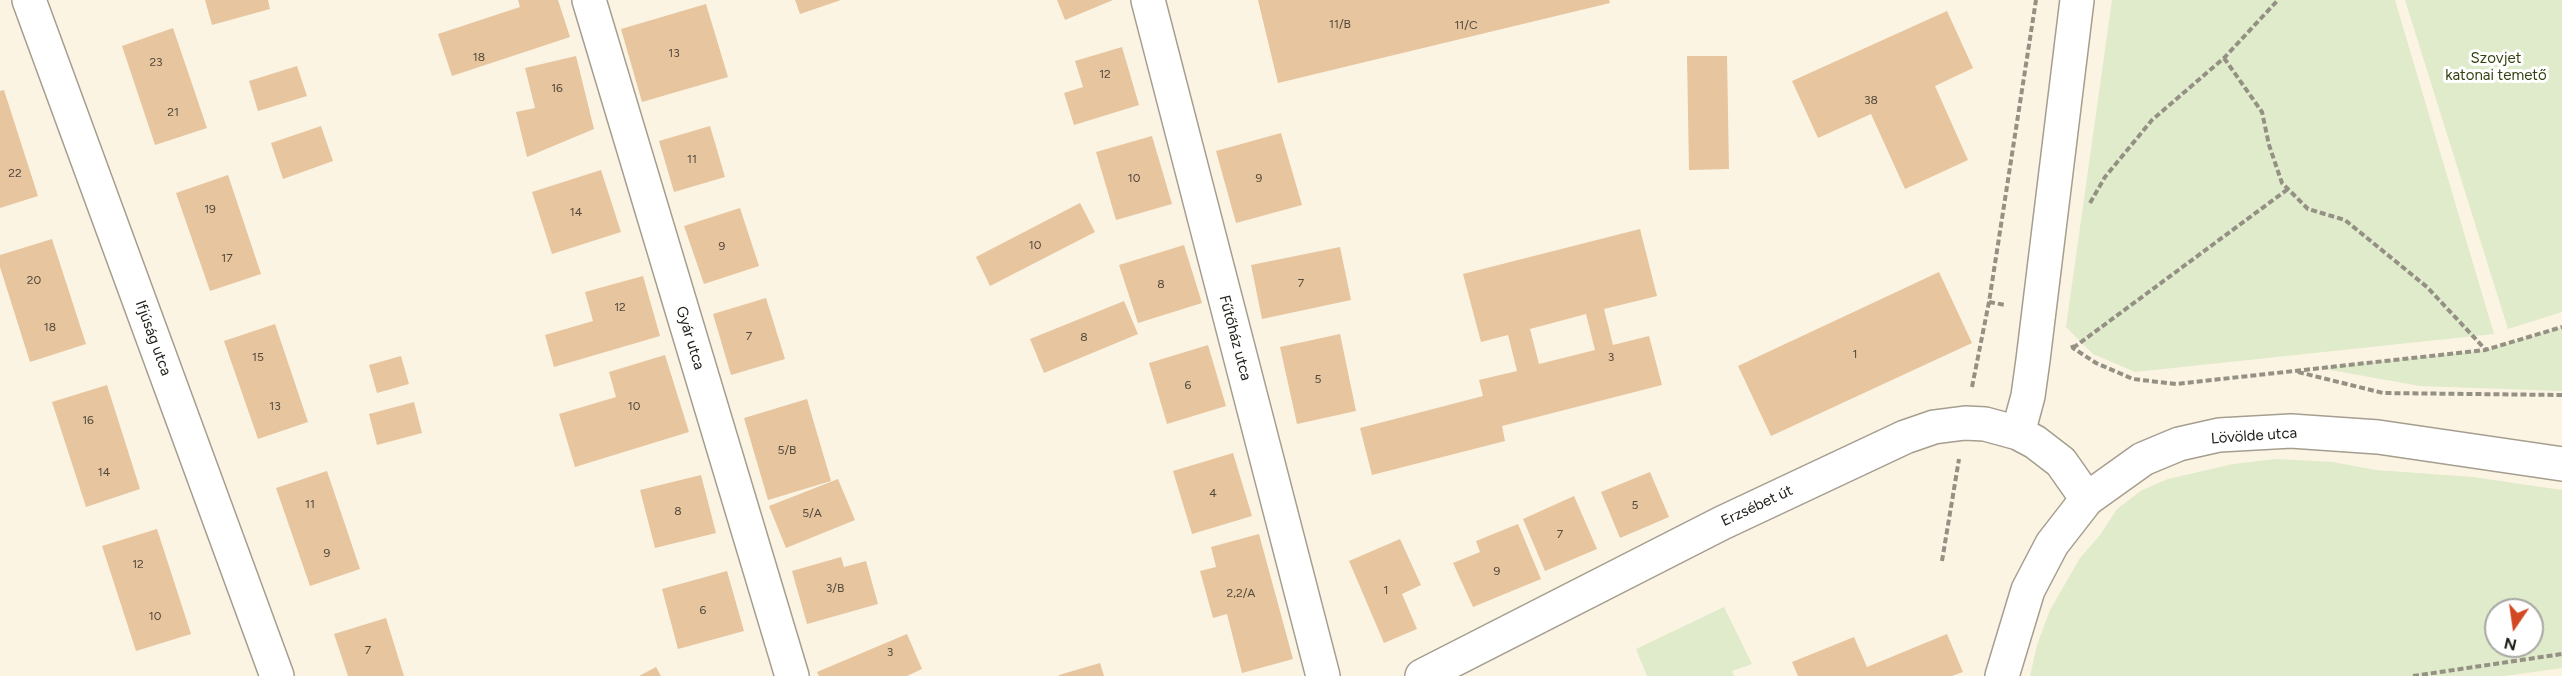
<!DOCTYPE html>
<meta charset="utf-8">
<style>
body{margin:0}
#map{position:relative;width:2562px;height:676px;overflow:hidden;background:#fcf4e3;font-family:Figtree,sans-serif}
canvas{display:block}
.north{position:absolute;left:2484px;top:598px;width:60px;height:60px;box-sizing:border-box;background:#fff;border:2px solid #a7a6a3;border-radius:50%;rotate:193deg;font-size:16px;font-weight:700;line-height:24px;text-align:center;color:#22201a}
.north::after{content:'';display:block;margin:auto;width:21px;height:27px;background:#d24822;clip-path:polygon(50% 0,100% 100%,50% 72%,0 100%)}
</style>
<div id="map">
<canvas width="2562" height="676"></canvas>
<div class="north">N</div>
</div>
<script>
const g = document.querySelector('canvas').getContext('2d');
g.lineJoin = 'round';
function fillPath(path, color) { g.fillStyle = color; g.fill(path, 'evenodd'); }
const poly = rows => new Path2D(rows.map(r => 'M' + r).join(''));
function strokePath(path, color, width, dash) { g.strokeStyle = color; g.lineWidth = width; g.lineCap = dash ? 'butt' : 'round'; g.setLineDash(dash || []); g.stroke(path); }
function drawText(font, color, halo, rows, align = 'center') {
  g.font = font + ' Figtree,sans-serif'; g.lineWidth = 6; g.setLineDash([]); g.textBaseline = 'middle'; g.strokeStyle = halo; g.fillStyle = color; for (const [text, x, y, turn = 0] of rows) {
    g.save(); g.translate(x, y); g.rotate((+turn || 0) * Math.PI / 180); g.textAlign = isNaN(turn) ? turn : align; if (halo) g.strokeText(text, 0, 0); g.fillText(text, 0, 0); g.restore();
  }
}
const green = poly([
 [2112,0,2395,0,2494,334,2135,372,2093,354,2066,327],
 [2405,0,2562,0,2562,312,2508,329],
 [2562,327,2562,391,2420,386,2319,368,2485,350],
 [2276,459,2333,462,2376,470,2473,477,2562,490,2562,668,2505,676,2030,676,2037,645,2050,610,2080,558,2100,535,2117,509,2142,490,2168,479,2233,464],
 [2496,610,2532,610,2532,646,2496,646],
 [1724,607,1752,664,1732,671,1734,676,1647,676,1636,649]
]);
const building = poly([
 [205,0,268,0,270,9,212,25],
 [518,0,558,0,570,37,452,76,438,34,520,7],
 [795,0,841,0,800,14],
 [1057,0,1113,0,1065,20],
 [1258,0,1609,0,1610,3,1278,83],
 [706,4,728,77,642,102,621,29],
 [1947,11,1973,68,1935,86,1968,160,1905,189,1871,114,1818,138,1792,81],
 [173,28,207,128,155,145,122,46],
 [1122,47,1139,105,1074,125,1064,93,1083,87,1075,61],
 [576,56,594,129,527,157,516,112,535,108,525,68],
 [1687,56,1727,56,1729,169,1689,170],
 [297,66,307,96,258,111,249,81],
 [4,90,38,196,0,208,0,91],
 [321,126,333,161,283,179,271,143],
 [710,126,725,177,674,192,659,141],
 [1281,133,1302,205,1236,223,1216,151],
 [1152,136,1172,204,1116,220,1096,152],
 [601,170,621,232,552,254,532,192],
 [228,175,261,274,210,291,176,193],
 [1080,203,1095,232,990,286,976,257],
 [740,208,759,266,704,284,684,226],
 [1640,229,1657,296,1604,309,1613,345,1649,336,1662,385,1502,426,1505,441,1372,475,1360,428,1483,396,1479,380,1517,371,1508,335,1481,342,1463,274],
 [1586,314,1595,350,1539,364,1530,329],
 [52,239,86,344,30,362,0,267,0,255],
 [1184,245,1202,303,1138,323,1119,265],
 [1340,247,1351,300,1262,319,1251,265],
 [1939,272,1972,343,1771,436,1738,366],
 [643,276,660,336,554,367,545,335,593,321,585,292],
 [766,298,785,359,731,375,713,314],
 [1124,301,1138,334,1044,373,1030,339],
 [275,324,308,422,258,439,224,341],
 [1340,334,1356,411,1297,424,1280,347],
 [1208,345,1226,406,1167,424,1149,363],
 [665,355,689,432,575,467,559,414,616,397,609,372],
 [401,356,409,384,377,393,369,365],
 [107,385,140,489,86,507,52,402],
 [807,399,831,481,768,500,744,418],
 [414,402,422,433,377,445,369,414],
 [1233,453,1252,516,1192,534,1173,471],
 [327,471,360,569,310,586,276,488],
 [1650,472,1669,517,1620,538,1601,492],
 [701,475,716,533,655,548,640,490],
 [838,479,855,520,786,548,769,506],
 [1574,496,1597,549,1545,571,1523,519],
 [1518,524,1541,579,1473,607,1453,563,1480,552,1476,541],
 [157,529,191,634,136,651,102,546],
 [1259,534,1293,659,1242,673,1227,614,1213,618,1200,571,1216,567,1211,547],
 [1400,539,1421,585,1402,594,1417,629,1384,643,1349,561],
 [841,557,844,567,866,561,878,604,807,624,792,571],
 [727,571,744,631,678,649,662,589],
 [386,618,404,676,348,676,334,634],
 [907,634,922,669,907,676,819,676,817,672],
 [1947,634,1963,672,1952,676,1798,676,1792,662,1854,637,1867,667],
 [1100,663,1104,676,1059,676,1059,675],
 [656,667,661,676,639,676]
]);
const path = poly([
 [2224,58,2262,112,2269,145,2282,183,2308,209,2345,220,2427,287,2485,349],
 [2090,203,2105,177,2152,120,2224,58,2278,0],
 [1989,302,2005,305],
 [2072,345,2073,348,2096,363,2133,379,2176,384,2485,350,2562,327],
 [2073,348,2288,189],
 [2298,372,2383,393,2562,395],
 [1972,387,1989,302,2036,0],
 [1942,561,1959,459],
 [2413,676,2562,654]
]);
const minor = poly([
 [29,0,277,676],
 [589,0,792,676],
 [1148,0,1323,676],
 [2018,433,2028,396,2033,360,2077,0],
 [1422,676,1722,523,1905,437,1934,427,1965,423,1985,424,2018,433,2035,442,2061,462,2087,499]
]);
const secondary = poly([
 [2002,676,2028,590,2052,544,2087,499,2143,459,2179,444,2219,435,2291,431,2378,437,2562,464]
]);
const numberNames = [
 ["11/B",1340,24],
 ["11/C",1466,25],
 ["13",674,53],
 ["18",479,57],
 ["23",156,62],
 ["12",1105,74],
 ["16",557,88],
 ["38",1871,100],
 ["21",173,112],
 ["11",692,159],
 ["22",15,173],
 ["10",1134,178],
 ["9",1259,178],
 ["19",210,209],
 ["14",576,212],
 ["10",1035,245],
 ["9",722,246],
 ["17",227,258],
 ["20",34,280],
 ["7",1301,283],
 ["8",1161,284],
 ["12",620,307],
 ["18",50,327],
 ["7",749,336],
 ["8",1084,337],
 ["1",1855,354],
 ["15",258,357],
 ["3",1611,357],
 ["5",1318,379],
 ["6",1188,385],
 ["13",275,406],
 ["10",634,406],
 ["16",88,420],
 ["5/B",787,450],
 ["14",104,472],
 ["4",1213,493],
 ["11",310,504],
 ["5",1635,505],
 ["8",678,511],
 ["5/A",812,513],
 ["7",1560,534],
 ["9",327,553],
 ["12",138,564],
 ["9",1497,571],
 ["3/B",835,588],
 ["1",1386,590],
 ["2,2/A",1241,593],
 ["6",703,610],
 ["10",155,616],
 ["7",368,650],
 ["3",890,652]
];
const parkNames = [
 ["Szovjet",2496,59],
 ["katonai temető",2496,76]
];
const streetNames = [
 ["Ifjúság utca",153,338,70],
 ["Gyár utca",690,338,73],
 ["Fűtőház utca",1235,338,75],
 ["Lövölde utca",2254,436,-4],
 ["Erzsébet út",1757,506,-25]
];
fillPath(green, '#dfebca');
fillPath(building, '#e6c59f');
strokePath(minor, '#a59e8f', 36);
strokePath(secondary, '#a59e8f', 36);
strokePath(path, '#959084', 4, [6, 3]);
strokePath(minor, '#fff', 33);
strokePath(secondary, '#fff', 33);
drawText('12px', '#53493b', null, numberNames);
drawText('15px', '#344210', '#fff', parkNames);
drawText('15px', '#22201a', '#fff', streetNames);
</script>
